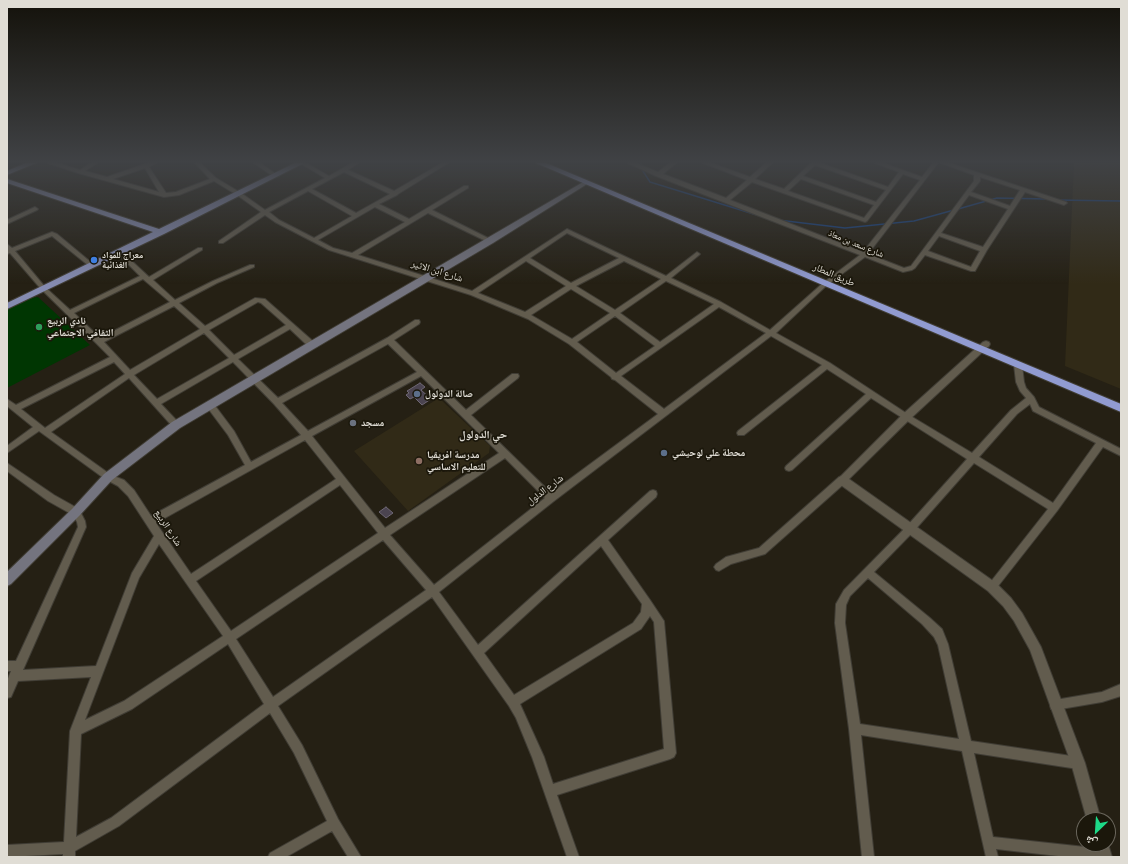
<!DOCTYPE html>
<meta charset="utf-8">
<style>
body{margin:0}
#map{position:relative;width:1128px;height:864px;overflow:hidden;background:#252014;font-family:"IBM Plex Sans","Noto Naskh Arabic",sans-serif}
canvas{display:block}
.frame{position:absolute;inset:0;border:8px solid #e0ddd5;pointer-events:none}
.north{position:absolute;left:1076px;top:812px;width:40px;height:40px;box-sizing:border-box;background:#1b170b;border:1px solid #6a665c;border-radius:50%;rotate:205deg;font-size:11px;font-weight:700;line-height:16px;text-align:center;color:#e0ddd5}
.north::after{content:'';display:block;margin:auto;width:14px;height:18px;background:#1dd988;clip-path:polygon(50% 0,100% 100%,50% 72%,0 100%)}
</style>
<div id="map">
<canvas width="1128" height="864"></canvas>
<div class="frame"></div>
<div class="north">ش</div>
</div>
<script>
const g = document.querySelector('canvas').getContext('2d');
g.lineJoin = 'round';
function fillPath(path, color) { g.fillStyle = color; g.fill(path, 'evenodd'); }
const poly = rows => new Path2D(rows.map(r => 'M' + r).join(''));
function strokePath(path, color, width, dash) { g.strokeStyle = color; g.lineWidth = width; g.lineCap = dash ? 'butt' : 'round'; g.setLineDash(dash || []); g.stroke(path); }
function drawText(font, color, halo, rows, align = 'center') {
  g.font = font + ' "IBM Plex Sans","Noto Naskh Arabic",sans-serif'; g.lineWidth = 3.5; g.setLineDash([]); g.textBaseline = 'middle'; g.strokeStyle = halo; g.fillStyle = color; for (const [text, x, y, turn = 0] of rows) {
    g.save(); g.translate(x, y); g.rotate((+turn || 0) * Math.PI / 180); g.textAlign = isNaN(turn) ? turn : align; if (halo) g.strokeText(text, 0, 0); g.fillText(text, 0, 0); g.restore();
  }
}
const built = poly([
 [1074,163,1121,163,1121,389,1065,366],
 [439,398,490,446,489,453,408,511,354,451]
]);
const green = poly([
 [38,297,90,345,7,388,7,309,29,298]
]);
const stream = poly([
 [641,163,641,168,650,182,757,215],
 [1056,200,1121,201],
 [958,209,997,198,1048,199],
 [778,220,845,228,914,221,954,210]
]);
const building = poly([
 [420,383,425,387,421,390,431,399,422,405,414,397,410,399,406,395,409,393,407,391,420,383],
 [386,507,393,513,386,518,379,512,386,507]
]);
const minor = poly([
 [48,163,57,163,80,170,91,163,97,163,85,171,107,177,148,163,156,163,149,167,166,193,176,192,210,179,195,163,200,163,216,178,241,193,265,210,325,178,300,163,306,163,329,176,352,163,358,163,348,170,394,191,442,163,448,163,398,194,397,195,379,204,409,219,464,186,468,186,468,188,432,210,492,240,492,242,488,242,428,213,358,255,472,291,567,229,666,276,697,252,700,254,699,255,671,278,721,302,770,330,823,283,860,255,656,176,628,163,635,163,658,172,670,163,676,163,663,174,726,198,747,180,703,163,711,163,750,177,766,163,772,163,755,179,784,189,811,163,820,163,888,187,899,172,875,163,883,163,922,177,933,163,938,163,868,254,904,268,911,266,974,181,974,175,941,163,949,163,1066,202,1067,203,1064,205,1025,192,987,250,975,271,971,271,925,255,915,268,912,270,903,272,865,257,827,285,776,333,830,363,909,415,972,453,1011,410,1026,398,1020,391,1016,382,1014,365,1018,362,1022,365,1024,382,1026,388,1034,397,1039,407,1121,449,1121,456,1103,447,1057,511,995,590,992,592,989,590,987,587,989,584,1048,509,974,463,913,532,874,572,930,618,942,629,948,644,971,741,1078,757,1082,759,1084,763,1082,767,1078,769,974,753,993,837,1104,849,1108,851,1110,855,1109,857,1067,857,996,849,998,857,986,857,962,751,861,735,874,857,862,857,849,729,835,623,836,604,844,590,907,526,967,459,871,398,792,470,789,471,786,470,785,468,786,466,866,394,827,369,744,435,738,435,737,433,738,431,822,365,771,336,554,501,439,592,478,645,650,491,653,490,656,491,657,494,656,497,608,540,650,600,664,621,676,753,674,757,670,759,557,795,579,857,567,857,532,757,516,718,509,706,432,597,278,706,302,745,338,819,361,857,348,857,332,831,286,857,268,857,270,853,327,821,294,753,270,713,119,826,75,851,75,857,63,857,63,854,7,857,7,845,64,842,70,731,91,677,18,681,11,697,7,698,7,681,11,671,7,671,7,661,16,661,78,527,77,522,73,515,48,501,7,471,7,463,54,495,79,509,85,521,86,527,23,670,96,666,132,573,154,536,128,496,118,486,105,479,39,431,7,453,7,446,33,427,7,406,7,399,16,405,110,357,96,343,41,289,10,253,7,254,7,244,12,248,52,232,57,234,93,264,93,266,89,266,52,236,15,251,45,287,70,310,140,276,117,253,117,251,119,250,121,251,149,277,198,248,202,248,202,250,153,280,175,300,213,281,250,265,254,265,254,267,217,283,179,303,205,326,255,298,265,299,315,343,316,345,315,347,309,347,290,329,238,359,278,398,387,338,415,320,419,320,420,322,419,324,394,340,466,410,512,374,518,374,519,376,518,378,471,415,551,493,658,414,615,380,612,379,611,377,569,344,528,319,471,295,329,250,275,222,265,215,223,243,219,243,219,241,261,212,237,195,214,181,179,195,164,197,78,173,48,163],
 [815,165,886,190,876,202,803,176,815,165],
 [145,168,159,192,113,179,145,168],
 [344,172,390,194,356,213,312,189,344,172],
 [903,174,920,180,863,252,730,200,752,182,865,222,867,221,903,174],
 [980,177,1020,190,1010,206,971,192,980,181,980,177],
 [801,179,874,205,864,218,788,191,801,179],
 [308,191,352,216,314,238,279,220,269,212,308,191],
 [969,195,1008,209,983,247,941,233,969,195],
 [375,207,405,222,352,253,333,248,318,240,375,207],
 [567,233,619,258,571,283,530,258,567,233],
 [939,236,980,251,971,267,928,251,939,236],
 [526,261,566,286,525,312,478,293,526,261],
 [624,261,661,279,615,310,576,286,624,261],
 [143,279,170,302,100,338,74,313,143,279],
 [666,281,714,304,660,342,620,313,666,281],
 [571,289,610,313,572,339,531,315,571,289],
 [258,302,261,303,286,325,234,355,209,330,258,302],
 [174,306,200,329,130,370,104,342,174,306],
 [719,307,766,333,664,409,621,376,719,307],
 [615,316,655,346,616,373,577,342,615,316],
 [204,333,229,358,157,399,134,375,204,333],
 [388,344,417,372,308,431,282,403,388,344],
 [114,362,125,374,45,428,21,409,114,362],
 [233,362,274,404,301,435,251,462,234,431,213,403,207,403,206,405,207,407,228,435,245,465,151,516,134,490,124,480,111,475,51,432,129,378,173,427,179,427,180,425,179,423,161,404,233,362],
 [421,376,499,453,385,528,312,436,421,376],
 [1030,404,1033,411,1096,443,1053,503,979,457,1017,414,1030,404],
 [305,440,336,479,191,574,156,523,305,440],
 [505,458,545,498,434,585,390,535,505,458],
 [340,485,378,533,231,631,196,581,340,485],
 [383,540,426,590,273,697,236,639,383,540],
 [159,544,223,636,124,701,85,720,139,578,159,544],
 [601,546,642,604,641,612,633,623,514,695,484,653,601,546],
 [868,578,922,624,934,637,938,645,959,739,860,724,845,623,846,605,850,596,868,578],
 [650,616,654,622,664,749,553,784,544,757,520,704,641,629,650,616],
 [228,644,264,704,111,818,76,837,81,734,132,709,228,644],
 [254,163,260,163,279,176,274,177,254,163],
 [35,207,38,209,37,210,7,224,7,220,35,207],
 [842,476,845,477,846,480,845,483,765,554,731,564,719,571,716,570,714,567,716,564,726,557,759,548,839,477,842,476],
 [1121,684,1121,696,1102,702,1055,710,1051,709,1050,705,1051,701,1055,700,1102,692,1121,684]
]);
const tertiary = poly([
 [986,341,989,342,990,344,989,346,909,420,849,479,996,583,1011,598,1022,613,1041,647,1085,763,1101,820,1087,820,1071,763,1030,650,1014,621,1003,606,988,591,838,483,837,480,903,414,983,342,986,341],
 [1092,844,1108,844,1112,857,1096,857,1092,844]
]);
const secondary = poly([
 [585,181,587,182,587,184,493,243,180,428,112,480,80,515,11,584,7,586,7,572,72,509,104,474,172,422,585,181]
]);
const primary = poly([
 [26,163,36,163,7,175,7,171,26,163],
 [295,163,304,163,164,234,7,309,7,303,153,232,7,183,7,179,159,229,295,163]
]);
const trunk = poly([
 [536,163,546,163,1121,404,1121,412,536,163]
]);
const markers = [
 [94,260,4,"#3f7fe0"],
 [39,327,4,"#2e9e5b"],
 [417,394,4,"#5c6f8a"],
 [353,423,4,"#6b7280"],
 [664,453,4,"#5c6f8a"],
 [419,461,4,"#8d6e63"]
];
const farStreetnames = [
 ["شارع سعد بن معاذ",856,244,22]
];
const farPoinames = [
 ["معراج للمواد",102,255],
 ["الغذائية",102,265]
];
const streetNames = [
 ["شارع ابن الاثير",437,271,17],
 ["طريق المطار",834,275,23],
 ["شارع الدلول",545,490,-37],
 ["شارع الربيع",168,528,57]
];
const poiNames = [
 ["نادي الربيع",47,321],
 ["الثقافي الاجتماعي",47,333],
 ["صالة الدولول",425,394],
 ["مسجد",361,423],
 ["محطة علي لوحيشي",672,453],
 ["مدرسة افريقيا",427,455],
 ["للتعليم الاساسي",427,467]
];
const neighbourhoodNames = [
 ["حي الدولول",483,435]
];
fillPath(built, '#312a17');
fillPath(green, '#003602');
strokePath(stream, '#174283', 1.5);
fillPath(building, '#4b4450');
strokePath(building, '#6e6774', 1);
strokePath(minor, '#403d35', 2);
strokePath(tertiary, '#403d35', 2);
strokePath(secondary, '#403d35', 2);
strokePath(primary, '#403d35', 2);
strokePath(trunk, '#403d35', 2);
fillPath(minor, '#625c4e');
fillPath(tertiary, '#625c4e');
fillPath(secondary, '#74747f');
fillPath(primary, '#858bb0');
fillPath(trunk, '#919bd1');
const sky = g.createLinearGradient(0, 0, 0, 284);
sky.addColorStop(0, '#14120b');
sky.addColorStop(0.57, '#404245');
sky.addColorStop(1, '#40424500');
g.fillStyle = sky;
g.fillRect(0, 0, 1128, 284);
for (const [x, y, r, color] of markers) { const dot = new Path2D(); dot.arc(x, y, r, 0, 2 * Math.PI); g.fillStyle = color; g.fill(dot); strokePath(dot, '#1b170b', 1.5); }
drawText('9px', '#e0ddd5', '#1b170b', farStreetnames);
drawText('bold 9px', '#e0ddd5', '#1b170b', farPoinames, 'left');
drawText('10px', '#e0ddd5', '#1b170b', streetNames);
drawText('bold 10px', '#e0ddd5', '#1b170b', poiNames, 'left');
drawText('bold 11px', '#e0ddd5', '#1b170b', neighbourhoodNames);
</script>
